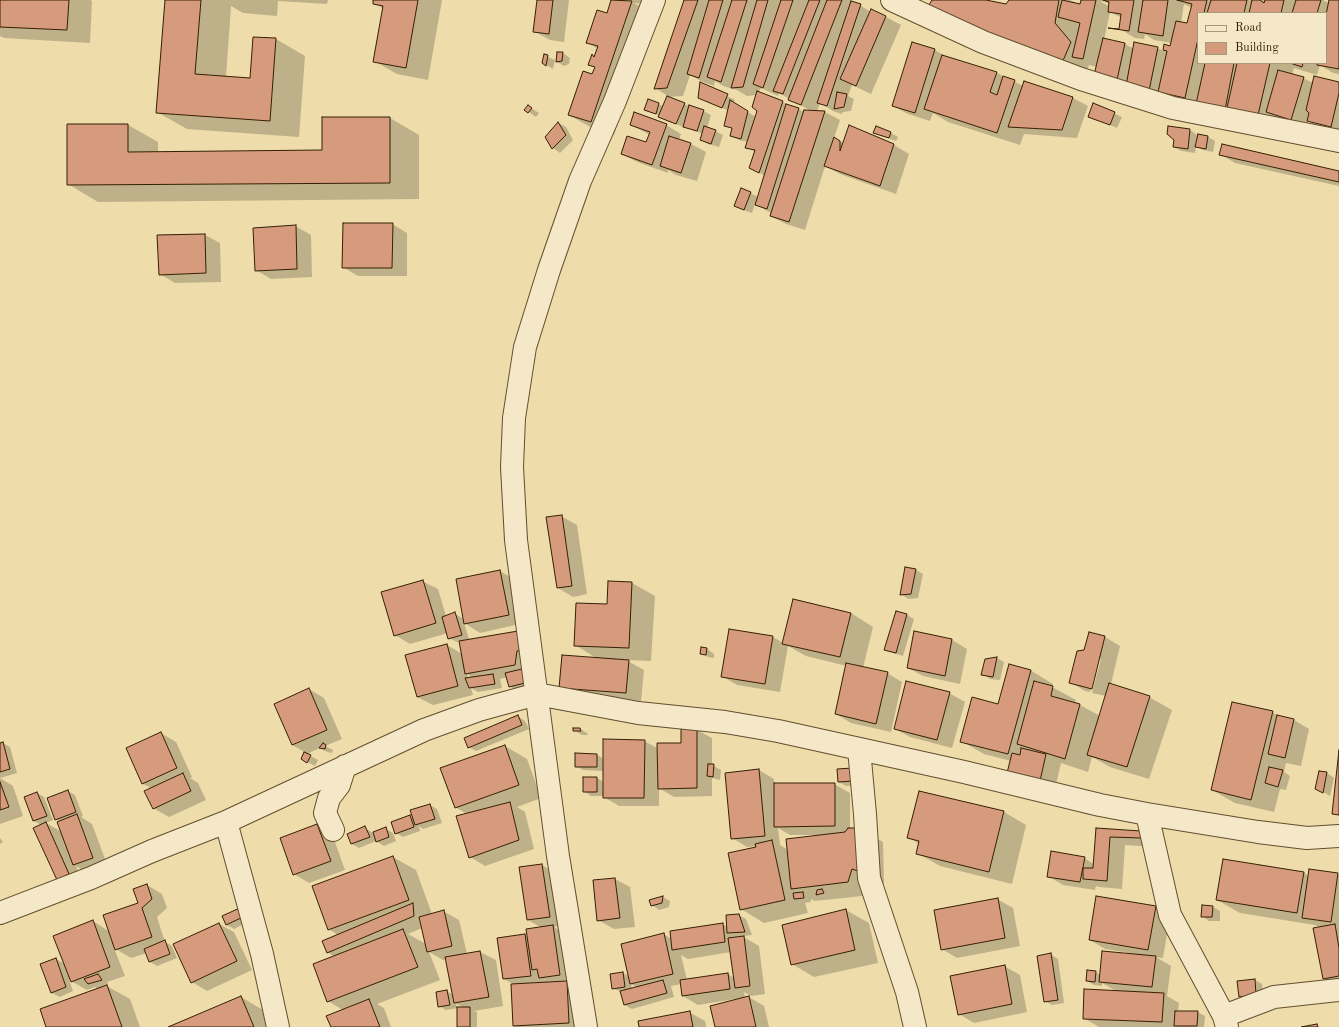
<!DOCTYPE html>
<style>
body{margin:0}
#map{position:relative;width:1339px;height:1027px;overflow:hidden;background:#eedcaa;font-family:"Old Standard TT",serif}
canvas{display:block}
.legend{position:absolute;left:1197px;top:12px;width:130px;height:52px;box-sizing:border-box;background:#f4e8c8;border:1px solid #a8987a;margin:0;padding:5px 7px;list-style:none;font-size:12px;color:#351f04}
.legend li{display:flex;align-items:center;gap:8px;height:20px}
.legend b{width:20px;border:1px solid #a8987a}
</style>
<div id="map">
<canvas width="1339" height="1027"></canvas>
<ul class="legend">
<li><b style="height:5px;background:#f4e8c8"></b>Road</li>
<li><b style="height:11px;background:#d69b7d"></b>Building</li>
</ul>
</div>
<script>
const g = document.querySelector('canvas').getContext('2d');
g.lineJoin = 'round';
function fillPath(path, color) { g.fillStyle = color; g.fill(path, 'evenodd'); }
const poly = rows => new Path2D(rows.map(r => 'M' + r).join(''));
function strokePath(path, color, width, dash) { g.strokeStyle = color; g.lineWidth = width; g.lineCap = dash ? 'butt' : 'round'; g.setLineDash(dash || []); g.stroke(path); }
const shadow = poly([
 [0,0,90,0,92,1,90,43,4,38,0,36],
 [166,0,328,0,327,4,278,1,277,16,243,13,231,6,226,77,251,79,276,39,305,56,299,137,187,129,157,112],
 [374,0,442,0,428,80,397,74,374,61,384,9,374,3],
 [538,0,569,0,564,42,550,40,534,31],
 [612,0,628,0,630,1,630,0,645,0,645,4,634,3,654,15,614,135,592,128,569,115,593,76,596,68,589,64,592,56,595,57,598,49,587,42,608,14],
 [685,0,851,0,871,12,886,17,901,25,871,94,852,85,848,96,854,99,851,111,843,112,842,114,833,111,820,103,817,111,825,112,840,120,834,138,844,143,849,126,894,145,909,154,896,194,840,174,825,166,805,230,786,224,771,216,771,213,755,204,752,213,743,210,750,193,758,197,765,176,750,167,755,152,747,147,748,142,739,140,731,136,733,129,725,125,729,111,699,97,701,84,735,100,733,103,756,117,758,110,757,95,747,96,737,90,723,86,715,81,714,86,703,82,690,75,683,96,668,97,691,107,703,111,711,115,707,128,715,131,723,135,719,147,708,144,701,140,703,134,667,121,660,116,646,109,649,100,663,106,668,96,655,88],
 [761,88,778,96,779,93,811,111,805,112,759,92],
 [934,0,981,0,1007,6,1010,0,1070,0,1081,5,1082,0,1323,0,1329,3,1330,0,1339,0,1339,74,1333,73,1320,65,1317,75,1294,68,1292,75,1303,78,1313,83,1339,83,1339,133,1323,130,1308,121,1307,128,1142,95,1097,67,1089,65,1085,75],
 [1102,1,1110,4,1109,6,1101,2],
 [1184,4,1192,8,1188,24,1181,23],
 [1110,12,1122,18,1120,29,1135,38,1144,39,1145,34,1154,40,1172,43,1171,47,1165,46,1164,51,1157,48,1134,49,1125,44,1104,40],
 [1198,13,1326,13,1326,63,1198,63],
 [913,43,935,50,948,58,997,73,1023,86,1073,98,1088,106,1077,138,1024,134,1020,145,948,122,933,113,930,121,908,114,893,106],
 [563,53,570,58,569,64,564,66,557,62],
 [545,56,555,60,553,69,543,63],
 [1094,104,1122,117,1117,128,1089,116],
 [528,106,539,113,536,117,526,110],
 [390,118,419,135,419,199,98,202,68,184,68,125,128,125,158,142,158,152,323,151],
 [559,123,566,127,573,140,560,153,553,148,546,137],
 [631,125,666,125,681,134,679,140,691,144,706,152,697,181,676,175,668,170,668,173,637,162,622,154,647,143,650,135],
 [1169,127,1190,130,1197,135,1208,137,1215,141,1213,152,1203,150,1196,146,1195,153,1182,151,1174,147,1176,139],
 [876,128,891,133,898,137,896,141,882,136,875,132],
 [1220,154,1339,172,1339,186,1235,163],
 [392,224,407,233,407,276,358,276,343,267],
 [295,226,311,235,312,277,271,279,256,270],
 [205,235,220,243,221,282,175,283,160,274],
 [561,516,577,525,587,594,573,597,558,588],
 [916,570,923,574,918,598,908,599,901,594],
 [500,571,515,580,524,623,480,633,464,623,469,639,463,640,524,631,533,687,517,691,510,686,508,677,500,679,502,688,478,692,471,688,473,695,433,705,417,697,447,645,462,654,460,641,457,642,449,638,448,633,410,644,395,635,422,581,438,589,446,616,455,614,464,619],
 [467,674,473,678,468,678],
 [609,582,632,583,655,596,651,661,626,660,644,670,641,701,575,696,560,687,598,659,575,645,608,605],
 [851,613,873,627,863,668,887,673,902,682,891,732,851,723,836,714,847,666,806,656,788,646,780,692,737,685,722,676,773,637,783,643],
 [907,615,914,619,903,656,893,653,886,649],
 [915,633,952,640,967,649,960,684,923,676,908,668],
 [1090,633,1105,637,1120,646,1111,684,1149,697,1172,710,1149,779,1110,767,1092,757,1088,772,1061,763,1055,789,1011,761,984,754,961,741,999,705,1030,670,1053,684,1052,687,1076,700,1075,703,1080,705,1100,716,1106,696,1092,693,1101,659,1099,659,1090,692,1085,691,1070,682,1085,651],
 [702,649,707,649,714,654,714,658,708,657,701,653],
 [997,658,1004,662,1000,680,990,679,983,674],
 [309,689,324,698,342,739,325,746,333,750,332,753,327,752,320,748,307,754,318,760,315,766,302,759,305,752,292,745],
 [949,693,965,702,952,748,910,737,895,729],
 [1272,712,1280,717,1294,720,1309,729,1301,766,1286,763,1284,772,1290,776,1286,790,1280,789,1274,812,1235,803,1212,790],
 [518,716,525,721,529,729,476,751,469,747],
 [580,729,587,733,588,735,582,735,574,730],
 [697,730,712,738,712,765,721,770,720,780,712,778,712,796,674,797,659,788,659,806,619,806,604,797,604,796,591,796,584,791,597,778,604,782,604,771,583,770,576,766,597,755,604,759,644,741,659,749,682,744],
 [161,733,176,742,192,777,190,778,198,783,206,800,169,817,153,808,151,788,143,784,128,748],
 [3,743,10,747,17,773,0,778,0,744],
 [505,746,527,759,541,798,517,807,525,812,534,849,485,866,470,857,467,814,455,807],
 [852,769,860,785,846,786,839,782],
 [759,770,774,779,774,784,834,784,850,793,850,829,861,829,883,842,884,884,875,881,871,895,815,901,811,899,811,902,805,903,808,913,764,923,741,909,759,848,759,846,747,847,732,838],
 [778,828,790,835,821,835,821,836,788,850,780,845],
 [1319,772,1327,773,1334,778,1330,796,1316,788],
 [0,778,13,786,23,816,0,824],
 [68,791,75,795,83,816,81,817,92,824,108,867,89,874,76,866,84,883,57,880,41,825,34,821,25,798,37,793,44,797,53,820,46,823,62,832,60,822,56,819],
 [919,792,1004,812,1026,825,1012,884,940,866,917,853,919,844,908,837],
 [430,805,437,809,442,823,423,829,419,826,420,831,403,837,396,833,409,816,414,819],
 [317,825,332,834,345,870,309,883,294,874],
 [365,828,373,833,386,829,393,833,396,841,384,846,376,841,359,848,352,844,349,835],
 [1096,829,1141,832,1156,847,1125,845,1122,889,1099,887,1096,886,1095,890,1063,885,1048,876,1084,858,1094,864],
 [0,838,3,842,0,844],
 [393,857,416,870,432,914,443,911,459,920,467,954,480,952,496,960,503,1006,474,1011,477,1012,477,1027,459,1027,458,1008,446,1010,439,1006,447,991,453,995,447,959,443,960,429,952,440,980,377,1004,384,1008,391,1027,332,1027,343,1010,328,1001,335,957,327,952,338,935,329,929],
 [422,928,426,944,408,934],
 [456,1004,459,1005,463,1008,457,1008],
 [542,865,557,874,565,925,554,927,568,935,584,1027,517,1027,514,1026,515,985,504,979,525,935,528,937,542,928,528,920,520,868],
 [1304,873,1309,876,1337,874,1339,875,1339,987,1323,979,1321,928,1315,925,1240,913,1217,900],
 [615,879,630,887,635,927,614,929,598,920],
 [147,885,162,894,167,908,157,917,165,942,172,946,177,958,157,966,150,962,147,953,131,958,114,948,125,976,107,982,108,984,105,985,130,999,140,1027,47,1027,98,989,95,987,87,990,69,980,73,991,60,997,52,993,42,964,56,959,65,964,93,921,110,932,139,903],
 [663,897,670,901,669,907,659,910,652,905],
 [997,899,1013,908,1020,946,957,958,942,949],
 [1155,907,1170,916,1163,958,1156,957,1171,966,1167,996,1179,1003,1178,1012,1197,1012,1205,1016,1204,1027,1099,1027,1084,1018,1118,992,1102,983,1102,986,1094,985,1087,981,1095,972,1101,975,1134,955,1135,954,1105,949,1090,940],
 [1213,907,1220,911,1220,921,1209,921,1202,916],
 [242,908,250,921,234,929,227,925],
 [846,910,869,923,878,963,814,977,792,964],
 [739,915,746,919,752,935,742,936,759,946,765,994,751,996,744,992,745,998,749,997,764,1006,769,1027,716,1027,736,1000,735,999,698,1005,683,996,681,984,671,986,674,997,632,1009,625,1005,621,992,613,988,623,973,630,977,663,934,672,939,722,924,728,927],
 [731,952,734,978,728,974,687,980,681,955,688,959],
 [631,984,638,988,632,989],
 [219,924,234,932,252,970,207,991,192,982],
 [1050,954,1058,959,1064,1003,1052,1005,1045,1001],
 [1004,966,1020,975,1027,1012,974,1023,959,1014],
 [1255,980,1262,984,1263,999,1247,1000,1240,996],
 [241,997,263,1010,271,1027,170,1027],
 [689,1012,705,1021,706,1027,640,1027]
]);
const building = poly([
 [0,0,69,0,67,30,0,27,0,0],
 [165,0,201,0,195,74,250,78,253,37,276,38,270,121,156,113,165,0],
 [373,0,418,0,406,68,373,62,383,6,373,4,373,0],
 [537,0,553,0,549,34,533,32,537,0],
 [611,0,632,1,591,122,568,115,583,71,592,74,595,67,588,65,592,54,594,57,598,46,586,43,597,10,607,13,611,0],
 [684,0,698,0,667,88,654,89,684,0],
 [709,0,723,0,699,78,687,74,709,0],
 [732,0,747,0,721,82,707,77,732,0],
 [757,0,768,0,743,87,731,88,757,0],
 [781,0,793,0,763,88,753,84,781,0],
 [809,0,820,0,783,94,773,91,809,0],
 [827,0,842,0,801,105,788,100,827,0],
 [932,0,986,0,1006,4,1009,0,1059,0,1055,23,1071,42,1062,63,927,8,932,0],
 [1062,0,1080,4,1081,0,1096,0,1083,59,1072,57,1080,23,1058,17,1062,0],
 [1103,0,1134,0,1129,31,1108,28,1119,29,1121,14,1108,12,1109,2,1103,0],
 [1143,0,1168,0,1163,36,1138,32,1143,0],
 [1177,0,1207,0,1204,13,1198,13,1198,39,1185,98,1158,92,1167,51,1163,50,1164,44,1170,46,1176,21,1187,23,1192,4,1177,0],
 [1211,0,1247,0,1244,13,1207,13,1211,0],
 [1252,0,1260,0,1264,3,1265,0,1284,0,1281,13,1249,13,1252,0],
 [1296,0,1321,0,1317,13,1292,13,1296,0],
 [1329,0,1339,0,1339,69,1317,65,1317,63,1326,63,1326,15,1329,0],
 [851,1,861,4,827,106,817,103,851,1],
 [871,9,886,16,856,86,840,79,871,9],
 [1103,38,1125,43,1117,80,1094,75,1103,38],
 [912,42,935,49,915,113,892,106,912,42],
 [1134,42,1158,47,1149,91,1126,86,1134,42],
 [557,52,563,52,562,61,556,62,557,52],
 [544,54,548,55,546,66,542,63,544,54],
 [942,55,997,72,990,92,997,95,1003,76,1015,80,997,133,924,109,942,55],
 [1205,63,1234,63,1225,110,1196,104,1205,63],
 [1237,63,1270,63,1258,115,1227,108,1237,63],
 [1290,63,1303,63,1302,67,1290,63],
 [1278,70,1304,77,1291,120,1266,112,1278,70],
 [1314,76,1339,82,1339,93,1331,127,1307,121,1309,113,1306,110,1314,76],
 [1024,81,1073,97,1062,130,1008,127,1024,81],
 [700,82,728,94,722,108,698,98,700,82],
 [757,91,783,101,759,173,749,168,755,150,745,148,757,111,752,107,757,91],
 [837,92,847,94,844,107,834,109,837,92],
 [667,96,685,103,676,124,658,117,667,96],
 [648,99,659,103,656,114,644,110,648,99],
 [730,100,748,111,741,139,730,136,732,128,724,126,730,100],
 [1093,103,1115,112,1110,125,1088,117,1093,103],
 [786,104,799,108,767,209,755,205,786,104],
 [528,105,532,108,528,113,524,110,528,105],
 [689,105,704,110,697,131,683,127,689,105],
 [804,110,825,111,789,222,770,216,804,110],
 [634,112,667,124,652,165,621,154,627,136,646,142,650,132,630,125,634,112],
 [322,117,390,117,390,183,67,185,67,124,128,124,128,152,322,150,322,117],
 [558,122,566,135,552,149,545,137,558,122],
 [849,125,894,144,880,186,824,166,834,137,840,141,840,151,849,125],
 [704,126,716,130,711,144,700,140,704,126],
 [876,126,891,132,889,138,873,133,876,126],
 [1168,126,1190,129,1188,149,1173,147,1174,140,1167,134,1168,126],
 [1198,134,1208,136,1206,149,1195,147,1198,134],
 [669,136,691,143,681,173,660,166,669,136],
 [1222,144,1339,171,1339,182,1219,155,1222,144],
 [741,188,751,192,744,210,734,206,741,188],
 [343,223,393,223,392,268,342,268,343,223],
 [296,225,297,269,255,271,253,228,296,225],
 [205,234,206,273,159,275,157,235,205,234],
 [562,515,572,586,557,588,546,517,562,515],
 [905,567,916,569,911,594,900,595,905,567],
 [500,570,509,615,464,624,456,579,500,570],
 [423,580,436,623,394,636,381,592,423,580],
 [608,581,632,582,629,648,574,646,576,603,607,604,608,581],
 [793,599,851,613,840,657,782,644,793,599],
 [896,611,907,614,896,653,884,650,896,611],
 [455,612,462,635,448,639,442,617,455,612],
 [729,629,773,636,765,684,721,677,729,629],
 [524,630,527,650,517,651,515,665,465,674,459,641,524,630],
 [914,631,952,639,945,676,907,668,914,631],
 [1089,632,1105,636,1092,689,1069,683,1077,651,1084,650,1089,632],
 [447,644,458,686,417,697,405,655,447,644],
 [701,647,707,648,706,655,700,654,701,647],
 [562,655,629,660,626,693,559,688,562,655],
 [997,657,993,677,981,675,985,659,997,657],
 [846,663,888,672,876,724,835,714,846,663],
 [1009,664,1031,670,1008,754,960,742,972,697,998,704,1009,664],
 [526,668,525,683,509,687,505,673,526,668],
 [493,674,495,684,469,688,465,678,493,674],
 [906,681,950,692,937,740,894,729,906,681],
 [1034,681,1053,686,1051,696,1080,704,1065,759,1017,744,1034,681],
 [1109,683,1150,696,1127,767,1087,755,1109,683],
 [309,688,327,730,292,745,274,704,309,688],
 [1232,702,1273,711,1251,800,1211,790,1232,702],
 [518,715,522,725,468,748,464,738,518,715],
 [1277,715,1294,719,1285,758,1268,754,1277,715],
 [573,728,580,728,581,731,573,731,573,728],
 [681,728,697,729,697,788,658,789,657,743,681,743,681,728],
 [161,732,177,768,142,784,126,748,161,732],
 [603,739,645,740,644,798,603,798,603,739],
 [3,742,10,769,0,772,0,743,3,742],
 [323,743,326,745,325,749,319,748,323,743],
 [505,745,519,785,455,808,440,768,505,745],
 [1021,748,1046,754,1040,781,1007,773,1012,753,1020,755,1021,748],
 [1339,750,1339,815,1332,814,1339,750],
 [304,752,311,755,307,763,301,759,304,752],
 [575,753,597,754,597,767,575,767,575,753],
 [708,764,714,764,713,777,707,776,708,764],
 [1269,767,1283,770,1278,787,1265,783,1269,767],
 [853,768,853,781,838,782,837,769,853,768],
 [759,769,765,836,731,839,725,773,759,769],
 [1319,771,1327,772,1323,793,1315,789,1319,771],
 [183,773,191,791,153,809,144,791,183,773],
 [583,777,597,777,597,792,583,792,583,777],
 [0,782,9,807,0,810,0,782],
 [774,783,835,783,835,826,774,827,774,783],
 [68,790,76,812,55,820,47,798,68,790],
 [919,791,1004,811,989,872,916,854,919,841,907,838,919,791],
 [37,792,47,816,33,821,24,797,37,792],
 [510,802,519,840,469,858,456,816,510,802],
 [430,804,435,819,415,825,410,810,430,804],
 [77,814,93,858,73,865,57,822,77,814],
 [410,815,414,827,395,834,391,822,410,815],
 [46,822,69,874,57,880,33,828,46,822],
 [317,824,331,861,293,875,280,838,317,824],
 [365,826,370,837,351,844,347,834,365,826],
 [386,827,389,837,376,842,373,832,386,827],
 [848,828,861,828,861,872,852,869,848,882,791,889,786,839,845,832,848,828],
 [1096,828,1141,831,1141,838,1110,837,1107,881,1083,879,1083,868,1093,868,1096,828],
 [772,840,785,900,740,910,728,853,756,847,755,844,772,840],
 [1051,851,1085,857,1080,882,1047,877,1051,851],
 [393,856,409,900,328,930,312,886,393,856],
 [1223,859,1304,872,1297,913,1216,900,1223,859],
 [542,864,550,917,527,920,519,867,542,864],
 [1309,869,1338,873,1331,922,1302,918,1309,869],
 [615,878,620,918,597,921,593,880,615,878],
 [147,884,152,899,142,908,152,937,115,950,103,915,138,903,133,889,147,884],
 [822,889,824,893,816,895,817,890,822,889],
 [803,892,804,898,794,899,793,893,803,892],
 [663,896,662,903,651,906,649,900,663,896],
 [1096,896,1156,906,1148,950,1089,940,1096,896],
 [998,898,1005,938,941,950,934,910,998,898],
 [413,903,414,916,327,953,322,941,413,903],
 [1202,905,1213,906,1212,917,1201,917,1202,905],
 [242,907,243,917,226,925,222,916,242,907],
 [846,909,855,950,791,965,782,925,846,909],
 [444,910,452,946,427,952,419,917,444,910],
 [739,914,745,932,727,933,726,915,739,914],
 [93,920,110,967,71,982,53,936,93,920],
 [219,923,237,961,191,983,173,944,219,923],
 [723,923,725,942,672,950,670,931,723,923],
 [1335,924,1339,948,1339,976,1323,979,1313,928,1335,924],
 [553,925,560,975,539,978,537,969,532,970,526,929,553,925],
 [403,929,418,967,327,1002,313,964,403,929],
 [664,933,673,974,630,984,621,944,664,933],
 [525,934,531,976,503,979,497,938,525,934],
 [744,936,750,986,735,988,728,938,744,936],
 [165,940,170,954,149,962,144,949,165,940],
 [480,951,489,997,454,1003,445,957,480,951],
 [1102,951,1156,956,1152,987,1099,982,1102,951],
 [1051,953,1058,1000,1044,1002,1037,956,1051,953],
 [56,958,66,987,51,993,40,964,56,958],
 [1005,965,1012,1004,958,1015,950,976,1005,965],
 [1087,970,1096,971,1095,982,1086,981,1087,970],
 [623,972,625,987,612,989,610,974,623,972],
 [728,973,730,989,682,996,680,980,728,973],
 [98,974,102,980,88,984,84,979,98,974],
 [1255,979,1256,995,1239,997,1237,981,1255,979],
 [663,980,667,993,624,1005,620,991,663,980],
 [567,981,569,1023,513,1026,511,984,567,981],
 [107,985,122,1027,46,1027,40,1009,107,985],
 [1084,989,1164,993,1162,1022,1083,1019,1084,989],
 [447,990,450,1005,438,1007,436,992,447,990],
 [241,996,254,1027,168,1027,241,996],
 [749,996,756,1027,715,1027,710,1006,749,996],
 [369,999,380,1027,331,1027,326,1016,369,999],
 [457,1007,470,1007,470,1027,457,1027,457,1007],
 [690,1011,693,1027,639,1027,638,1021,690,1011],
 [1175,1011,1198,1011,1197,1026,1174,1026,1175,1011],
 [1317,1024,1318,1027,1301,1027,1317,1024]
]);
const street = poly([
 [892,0,983,42,1081,79,1173,108,1339,141],
 [859,749,865,814,869,878,907,992,915,1027],
 [1147,814,1170,915,1224,1016,1227,1027],
 [226,822,262,954,278,1027],
 [333,830,325,813,329,798,339,785,345,766],
 [0,913,91,878,152,851,226,822,424,730,479,710,537,694,638,713,725,722,778,731,964,772,1100,805,1147,814,1258,832,1307,838,1339,836],
 [1224,1016,1274,997,1339,990],
 [586,1027,558,856,516,540,512,467,514,418,525,347,549,270,580,181,615,101,654,0]
]);
fillPath(shadow, '#0003');
fillPath(building, '#d69b7d');
strokePath(building, '#351f04', 1);
strokePath(street, '#634e2e', 24);
strokePath(street, '#f4e8c8', 22);
</script>
